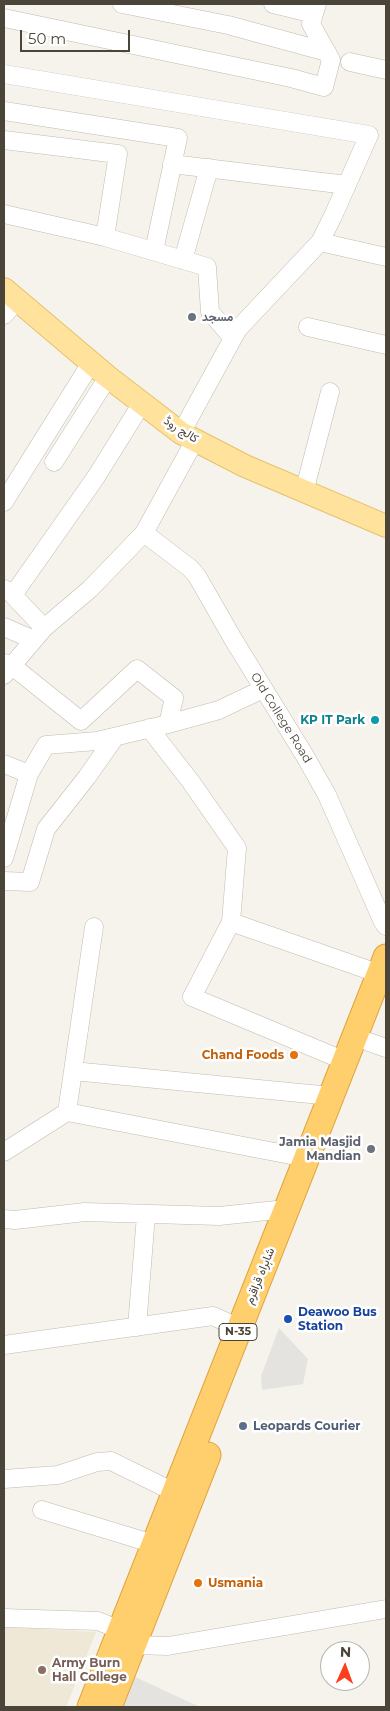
<!DOCTYPE html>
<meta charset="utf-8">
<style>
body{margin:0}
#map{position:relative;width:390px;height:1711px;overflow:hidden;background:#f6f3ec;font-family:Montserrat,sans-serif}
canvas{display:block}
.frame{position:absolute;inset:0;border:5px solid #4b4439;pointer-events:none}
.north{position:absolute;left:320px;top:1641px;width:50px;height:50px;box-sizing:border-box;background:#fff;border:1px solid #b7b4b0;border-radius:50%;rotate:2deg;font-size:14px;font-weight:700;line-height:20px;text-align:center;color:#4b4439}
.north::after{content:'';display:block;margin:auto;width:18px;height:22px;background:#fc3f1d;clip-path:polygon(50% 0,100% 100%,50% 72%,0 100%)}
.scale{position:absolute;left:20px;top:30px;width:110px;height:22px;box-sizing:border-box;border:2px solid #4b4439;border-top:0;padding-left:6px;font-size:15px;line-height:18px;white-space:nowrap;color:#4b4439;-webkit-text-stroke:4px #fff;paint-order:stroke}
</style>
<div id="map">
<canvas width="390" height="1711"></canvas>
<div class="frame"></div>
<div class="north">N</div>
<div class="scale">50 m</div>
</div>
<script>
const g = document.querySelector('canvas').getContext('2d');
g.lineJoin = 'round';
function fillPath(path, color) { g.fillStyle = color; g.fill(path, 'evenodd'); }
const poly = rows => new Path2D(rows.map(r => 'M' + r).join(''));
function strokePath(path, color, width, dash) { g.strokeStyle = color; g.lineWidth = width; g.lineCap = dash ? 'butt' : 'round'; g.setLineDash(dash || []); g.stroke(path); }
function drawText(font, color, halo, rows, align = 'center') {
  g.font = font + ' Montserrat,Vazirmatn,sans-serif'; g.lineWidth = 5; g.setLineDash([]); g.textBaseline = 'middle'; g.strokeStyle = halo; g.fillStyle = color; for (const [text, x, y, turn = 0] of rows) {
    g.save(); g.translate(x, y); g.rotate((+turn || 0) * Math.PI / 180); g.textAlign = isNaN(turn) ? turn : align; if (halo) g.strokeText(text, 0, 0); g.fillText(text, 0, 0); g.restore();
  }
}
const education = poly([
 [4,1627,96,1632,66,1707,4,1707]
]);
const parking = poly([
 [279,1328,308,1359,303,1384,262,1390,261,1376],
 [133,1676,200,1707,121,1707]
]);
const minor = poly([
 [122,4,228,25,327,52],
 [273,4,314,14],
 [4,18,291,78,324,87,331,60,311,24,317,4],
 [350,62,386,70],
 [4,74,369,135,333,216,320,242,238,329,181,433],
 [4,111,178,138,154,251],
 [4,140,118,154,105,237],
 [172,164,347,185],
 [4,214,105,237,207,267,210,312,233,338],
 [320,242,386,257],
 [183,260,209,168],
 [4,315,17,300],
 [308,327,386,345],
 [54,462,108,377],
 [304,492,330,392],
 [4,502,91,363],
 [144,533,190,568,197,576,233,639,305,756,327,795,383,922,386,926],
 [4,589,10,592,44,628],
 [13,595,96,477,142,403],
 [4,627,34,640],
 [4,663,11,665,81,721,137,669,174,698,168,724],
 [4,675,44,628,90,589,144,533,195,440],
 [149,728,191,782,237,848,231,922,192,997,345,1061],
 [4,764,29,774,46,745,97,741,168,724,219,710,263,689],
 [4,858,29,774],
 [4,881,30,882,46,829,87,777,115,737],
 [231,922,380,974],
 [369,1042,386,1048],
 [73,1071,331,1096],
 [67,1112,94,927],
 [4,1152,67,1112,306,1158],
 [4,1219,15,1220,85,1212,219,1216,286,1209],
 [137,1327,146,1215],
 [4,1345,213,1316,239,1328],
 [4,1479,58,1475,97,1462,111,1461,174,1492],
 [42,1510,154,1544],
 [4,1618,98,1621,120,1630],
 [133,1645,168,1646,386,1609]
]);
const major = poly([
 [4,289,108,377,181,433,245,466,386,526]
]);
const highway = poly([
 [90,1707,386,957],
 [109,1707,208,1455]
]);
const markers = [
 [192,317,5,"#6b7280"],
 [375,720,5,"#0f9aa8"],
 [294,1055,5,"#e8710a"],
 [371,1149,5,"#6b7280"],
 [288,1319,5,"#1a4fb4"],
 [243,1426,5,"#5c6f8a"],
 [198,1583,5,"#e8710a"],
 [42,1670,5,"#8d6e63"]
];
const shields = [
 [238,1332,38]
];
const shieldNames = [
 ["N-35",238,1332]
];
const worshipNames = [
 ["مسجد",202,317],
 ["Jamia Masjid",361,1142,"right"],
 ["Mandian",361,1156,"right"]
];
const streetNames = [
 ["کالج روڈ",181,430,32],
 ["Old College Road",281,718,58],
 ["شاہراہ قراقرم",260,1276,-68]
];
const cultureNames = [
 ["KP IT Park",365,720]
];
const foodNames = [
 ["Chand Foods",284,1055],
 ["Usmania",208,1583,"left"]
];
const transitNames = [
 ["Deawoo Bus",298,1312],
 ["Station",298,1326]
];
const serviceNames = [
 ["Leopards Courier",253,1426]
];
const educationNames = [
 ["Army Burn",52,1663],
 ["Hall College",52,1677]
];
fillPath(education, '#efe8d6');
fillPath(parking, '#e5e3e0');
strokePath(minor, '#c2bbae', 19);
strokePath(major, '#e6c16a', 24);
strokePath(highway, '#e0a43c', 27);
strokePath(minor, '#fff', 18);
strokePath(major, '#ffe39c', 22);
strokePath(highway, '#ffcf6e', 25);
for (const [x, y, r, color] of markers) { const dot = new Path2D(); dot.arc(x, y, r, 0, 2 * Math.PI); g.fillStyle = color; g.fill(dot); strokePath(dot, '#fff', 2); }
for (const [x, y, w] of shields) { const box = new Path2D(); box.roundRect(x - w / 2, y - 8.5, w, 17, 4); g.fillStyle = '#fff'; g.fill(box); strokePath(box, '#4b4439', 1); }
drawText('bold 11px', '#4b4439', null, shieldNames);
drawText('bold 12px', '#5b616d', '#fff', worshipNames, 'left');
drawText('12px', '#4b4439', '#fff', streetNames);
drawText('bold 12px', '#0d838f', '#fff', cultureNames, 'right');
drawText('bold 12px', '#c56008', '#fff', foodNames, 'right');
drawText('bold 12px', '#164399', '#fff', transitNames, 'left');
drawText('bold 12px', '#4e5e75', '#fff', serviceNames, 'left');
drawText('bold 12px', '#785e54', '#fff', educationNames, 'left');
</script>
